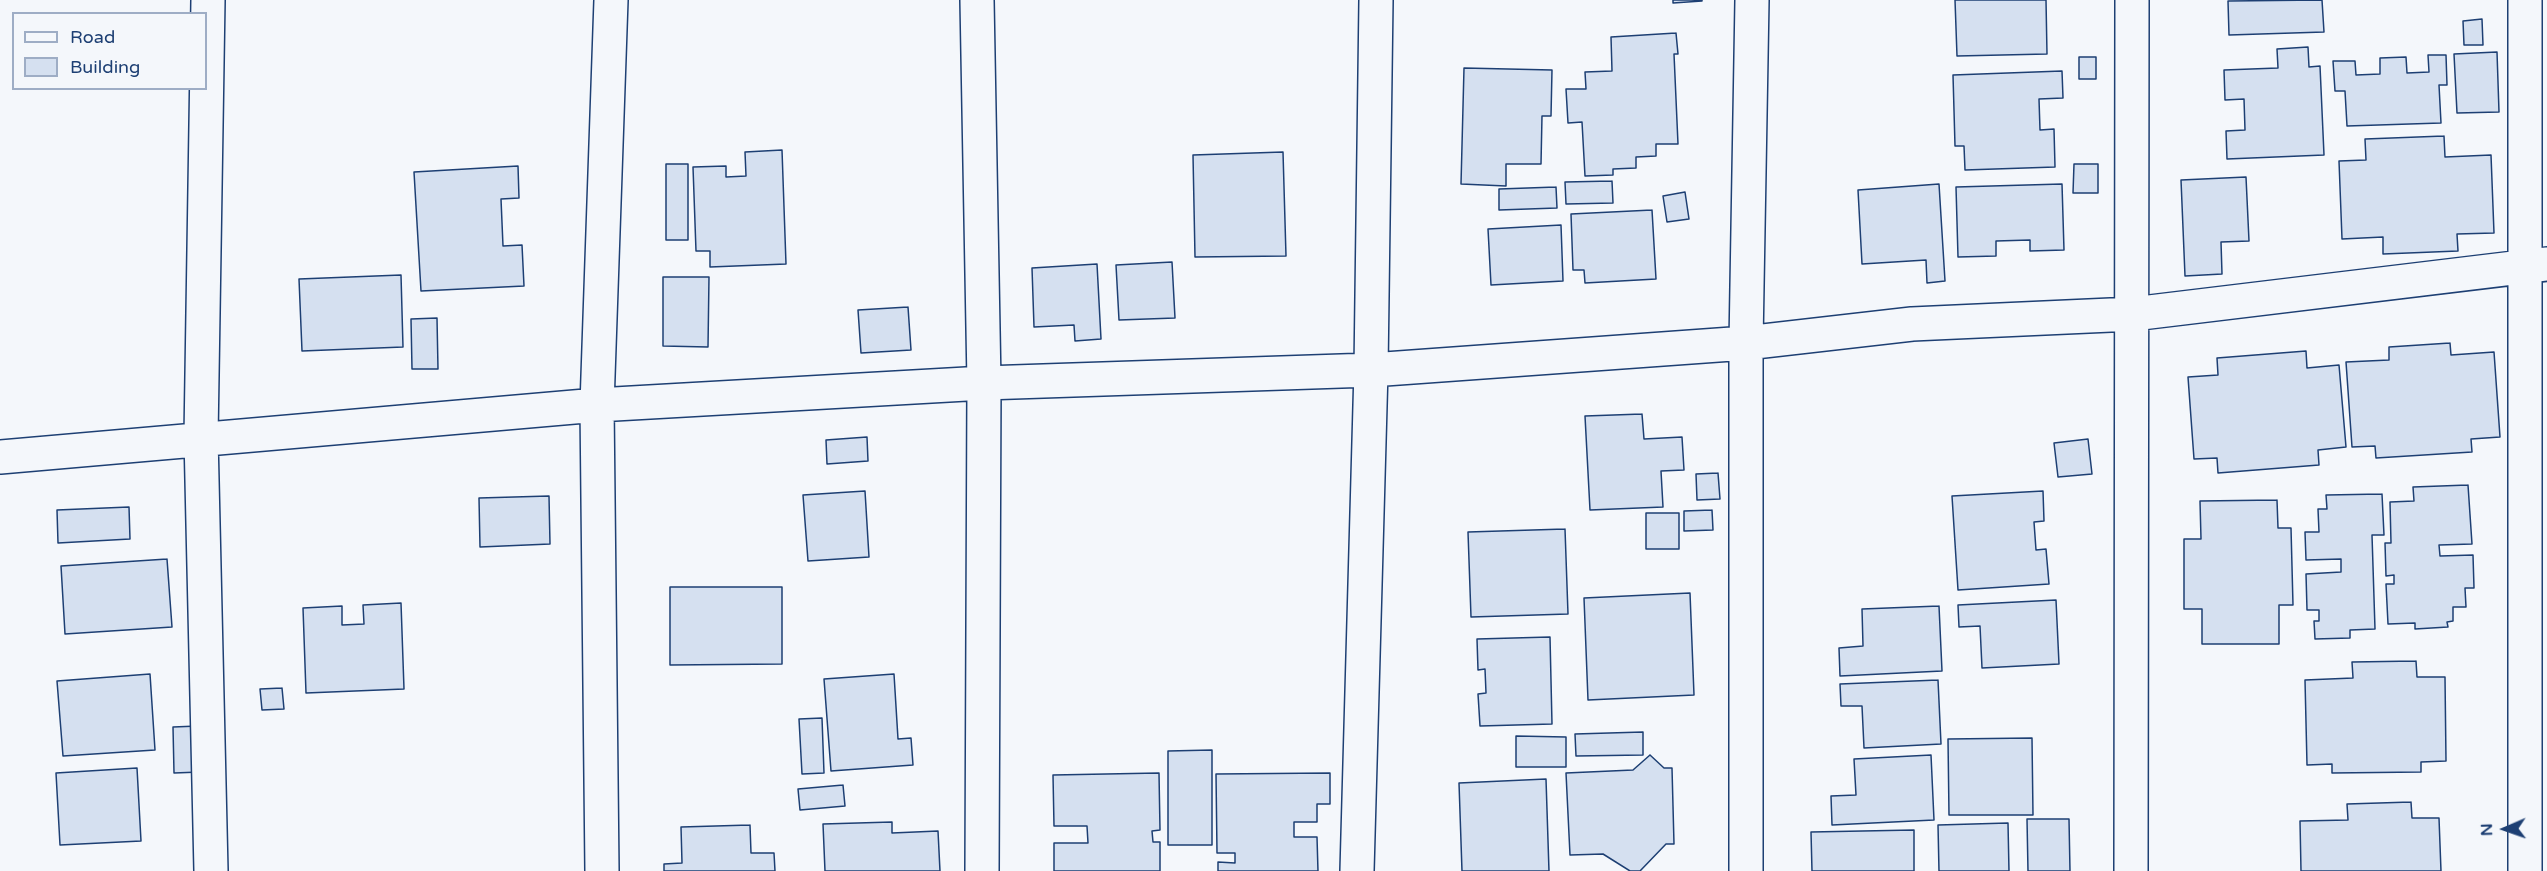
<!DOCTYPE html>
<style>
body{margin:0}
#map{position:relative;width:2547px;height:871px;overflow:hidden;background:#f4f7fb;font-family:"Varela Round",sans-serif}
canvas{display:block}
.legend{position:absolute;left:12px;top:12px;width:195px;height:78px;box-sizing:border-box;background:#f4f7fb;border:2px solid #9eadc5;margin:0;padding:8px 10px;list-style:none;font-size:18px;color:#1d3f73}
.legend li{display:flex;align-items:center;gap:12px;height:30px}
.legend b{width:30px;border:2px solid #9eadc5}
.north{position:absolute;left:2475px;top:799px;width:60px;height:60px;-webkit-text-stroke:4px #f4f7fb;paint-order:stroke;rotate:268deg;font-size:16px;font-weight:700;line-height:24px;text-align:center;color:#1d3f73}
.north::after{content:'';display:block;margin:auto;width:21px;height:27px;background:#1d3f73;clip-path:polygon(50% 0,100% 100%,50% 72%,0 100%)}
</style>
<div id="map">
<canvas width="2547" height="871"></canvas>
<ul class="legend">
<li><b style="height:8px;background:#f4f7fb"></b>Road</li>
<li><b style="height:16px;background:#d5e0f0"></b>Building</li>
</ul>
<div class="north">N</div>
</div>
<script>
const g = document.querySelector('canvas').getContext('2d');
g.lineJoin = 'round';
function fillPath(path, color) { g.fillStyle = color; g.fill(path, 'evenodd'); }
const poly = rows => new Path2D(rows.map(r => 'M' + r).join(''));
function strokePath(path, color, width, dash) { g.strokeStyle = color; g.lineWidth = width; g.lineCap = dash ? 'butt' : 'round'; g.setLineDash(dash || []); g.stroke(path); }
const building = poly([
 [1673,0,1702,0,1702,1,1673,3,1673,0],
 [1955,0,2046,0,2047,54,1957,56,1955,0],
 [2322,0,2324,32,2229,35,2228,1,2322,0],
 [2482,19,2483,45,2464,45,2463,21,2482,19],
 [1676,33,1678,54,1674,54,1678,144,1656,144,1656,156,1636,157,1636,168,1613,169,1613,175,1585,176,1582,122,1568,123,1566,89,1586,89,1585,72,1612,71,1611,37,1676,33],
 [2308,47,2309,67,2320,66,2324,155,2227,159,2226,131,2245,130,2244,99,2225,100,2224,70,2278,68,2277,49,2308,47],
 [2497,52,2499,112,2457,113,2454,54,2497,52],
 [2428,55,2446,55,2447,85,2439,85,2441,123,2347,126,2345,91,2335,91,2333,61,2355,61,2356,75,2380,74,2380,58,2406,57,2407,73,2429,72,2428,55],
 [2079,57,2096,57,2096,79,2079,79,2079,57],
 [1464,68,1552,70,1551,116,1542,116,1541,164,1506,164,1506,186,1461,184,1464,68],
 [2062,71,2063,98,2039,99,2040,130,2054,129,2055,167,1965,170,1964,146,1955,146,1953,75,2062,71],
 [2444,136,2445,157,2491,155,2494,233,2457,234,2458,251,2383,254,2383,237,2342,239,2339,161,2366,160,2365,139,2444,136],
 [782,150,786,264,710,267,710,251,696,251,693,167,726,166,726,177,746,176,745,152,782,150],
 [1283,152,1286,256,1195,257,1193,155,1283,152],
 [666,164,688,164,688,240,666,240,666,164],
 [2074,164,2098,164,2098,193,2073,193,2074,164],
 [518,166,519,198,501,199,503,246,522,245,524,286,421,291,414,172,518,166],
 [2246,177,2249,241,2221,242,2222,274,2185,276,2181,180,2246,177],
 [1612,181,1613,203,1566,204,1565,182,1612,181],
 [1939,184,1945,281,1927,283,1926,260,1862,264,1858,190,1939,184],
 [2062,184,2064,250,2030,251,2030,240,1996,241,1996,256,1958,257,1956,187,2062,184],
 [1556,187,1557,208,1499,210,1499,189,1556,187],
 [1685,192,1689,219,1667,222,1663,196,1685,192],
 [1652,210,1656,279,1585,283,1584,270,1573,270,1571,214,1652,210],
 [1561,225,1563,281,1491,285,1488,229,1561,225],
 [1172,262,1175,318,1119,320,1116,265,1172,262],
 [1097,264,1101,339,1075,341,1074,325,1034,327,1032,268,1097,264],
 [401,275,403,347,302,351,299,279,401,275],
 [663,277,709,277,708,347,663,346,663,277],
 [908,307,911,350,861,353,858,310,908,307],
 [437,318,438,369,412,369,411,319,437,318],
 [2450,343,2451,355,2494,352,2500,437,2471,439,2472,452,2376,458,2375,446,2352,447,2346,362,2389,360,2389,347,2450,343],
 [2306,351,2307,368,2339,365,2346,447,2318,450,2319,465,2218,473,2217,458,2194,459,2188,377,2218,375,2217,358,2306,351],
 [1642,414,1644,439,1682,437,1684,470,1661,471,1663,507,1590,510,1585,416,1642,414],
 [867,437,868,461,827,464,826,440,867,437],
 [2088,439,2092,474,2058,477,2054,443,2088,439],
 [1718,473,1720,499,1697,500,1696,474,1718,473],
 [2468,485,2472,544,2439,545,2440,556,2473,555,2474,588,2465,588,2466,607,2453,607,2453,621,2447,622,2448,627,2415,629,2415,623,2388,624,2386,584,2394,584,2394,575,2386,576,2385,543,2391,543,2390,502,2414,501,2413,487,2468,485],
 [865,491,869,557,808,561,803,495,865,491],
 [2043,491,2044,521,2034,522,2036,550,2046,549,2049,584,1958,590,1952,496,2043,491],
 [2382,494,2384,535,2372,535,2375,629,2350,630,2350,638,2315,639,2314,621,2319,621,2319,610,2307,610,2306,574,2341,572,2341,559,2306,560,2305,532,2319,532,2318,509,2327,509,2326,495,2382,494],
 [549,496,550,544,480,547,479,498,549,496],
 [2277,500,2278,528,2291,528,2293,605,2279,605,2279,644,2202,644,2202,609,2184,609,2184,539,2201,539,2200,501,2277,500],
 [129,507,130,539,58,543,57,510,129,507],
 [1712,510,1713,530,1684,531,1684,511,1712,510],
 [1646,513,1679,513,1679,549,1646,549,1646,513],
 [1565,529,1568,614,1471,617,1468,532,1565,529],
 [167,559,172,627,65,634,61,566,167,559],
 [670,587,782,587,782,664,670,665,670,587],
 [1690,593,1694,695,1588,700,1584,598,1690,593],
 [2056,600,2059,664,1982,668,1980,626,1959,627,1958,605,2056,600],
 [401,603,404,689,306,693,303,608,342,606,342,625,364,624,363,605,401,603],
 [1939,606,1942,671,1840,676,1839,648,1863,646,1862,609,1939,606],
 [1550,637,1552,724,1480,726,1478,694,1486,693,1485,669,1478,670,1477,639,1550,637],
 [2416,661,2417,677,2445,677,2446,761,2421,762,2421,772,2332,773,2332,764,2307,765,2305,680,2353,678,2352,662,2416,661],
 [150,674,155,750,63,756,57,681,150,674],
 [894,674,898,739,911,738,913,765,831,771,824,679,894,674],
 [1938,680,1941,744,1864,748,1862,706,1841,706,1840,684,1938,680],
 [282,688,284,709,262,710,260,689,282,688],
 [822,718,824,773,802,774,799,719,822,718],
 [198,726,200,772,174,773,173,727,198,726],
 [1643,732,1643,755,1576,756,1575,734,1643,732],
 [1516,736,1566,737,1566,767,1516,767,1516,736],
 [2032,738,2033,815,1949,815,1948,739,2032,738],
 [1212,750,1212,845,1168,845,1168,751,1212,750],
 [1650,755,1664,768,1672,768,1674,844,1666,844,1640,871,1630,871,1603,854,1570,855,1566,773,1633,770,1650,755],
 [1931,755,1934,820,1832,825,1831,796,1856,795,1854,759,1931,755],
 [137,768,141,841,60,845,56,773,137,768],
 [1159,773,1160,830,1152,831,1153,842,1160,842,1160,871,1054,871,1054,843,1088,843,1087,826,1054,826,1053,775,1159,773],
 [1330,773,1330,804,1317,804,1317,822,1294,822,1294,837,1317,837,1318,871,1218,871,1218,862,1235,863,1235,853,1217,853,1216,774,1330,773],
 [1546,779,1549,871,1462,871,1459,783,1546,779],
 [843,785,845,806,800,810,798,789,843,785],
 [2411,802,2412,818,2439,818,2441,871,2301,871,2300,821,2348,820,2347,804,2411,802],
 [2027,819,2069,819,2070,871,2028,871,2027,819],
 [892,822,892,833,938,831,940,871,825,871,823,824,892,822],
 [2008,823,2009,871,1939,871,1938,825,2008,823],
 [750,825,751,853,774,853,775,871,664,871,664,864,682,863,681,827,750,825],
 [1914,830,1914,871,1812,871,1811,832,1914,830]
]);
const minor = poly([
 [208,0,201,437,211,871],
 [977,0,984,383,982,871],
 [2525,0,2525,871],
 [0,457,597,405,984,383,1371,370,1746,343,1912,324,2133,314,2547,264],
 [602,871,597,405,611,0],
 [1357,871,1371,370,1376,0],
 [1746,871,1746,343,1752,0],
 [2131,871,2132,0]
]);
fillPath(building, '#d5e0f0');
strokePath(building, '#1d3f73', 1.5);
strokePath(minor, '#1d3f73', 36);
strokePath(minor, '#f4f7fb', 33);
</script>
